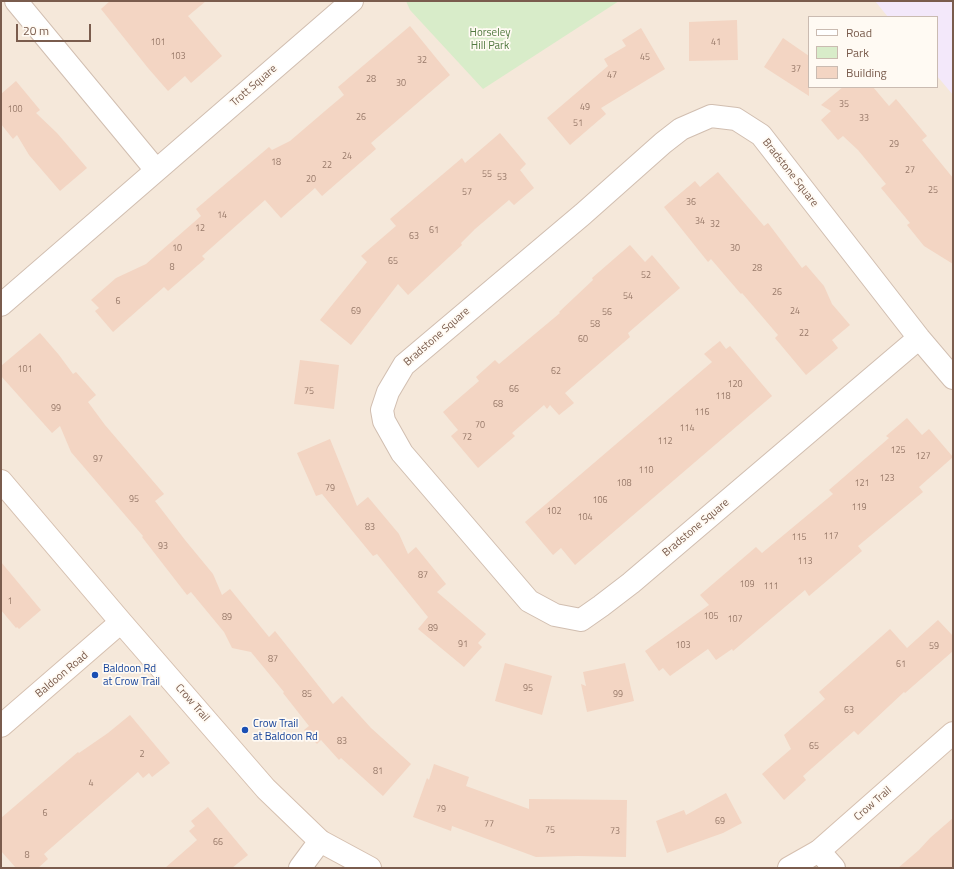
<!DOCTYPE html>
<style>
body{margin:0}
#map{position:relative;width:954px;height:869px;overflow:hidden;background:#fdf6ec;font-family:"Titillium Web",sans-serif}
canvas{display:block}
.frame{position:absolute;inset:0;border:2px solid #7a5c4d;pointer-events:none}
.legend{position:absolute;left:808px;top:16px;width:130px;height:72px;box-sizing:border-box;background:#fffaf3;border:1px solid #cabbb1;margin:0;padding:5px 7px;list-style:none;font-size:12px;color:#7a5c4d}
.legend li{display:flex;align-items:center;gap:8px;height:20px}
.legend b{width:20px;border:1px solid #cabbb1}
.scale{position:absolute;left:16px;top:24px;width:75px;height:18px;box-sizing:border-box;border:2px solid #7a5c4d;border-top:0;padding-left:5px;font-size:12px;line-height:14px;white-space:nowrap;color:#7a5c4d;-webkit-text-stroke:3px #fffaf3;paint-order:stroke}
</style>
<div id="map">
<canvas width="954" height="869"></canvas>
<div class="frame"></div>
<ul class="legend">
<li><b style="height:5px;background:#fff"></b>Road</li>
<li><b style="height:11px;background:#d8ecc9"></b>Park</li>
<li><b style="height:11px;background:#f3d5c3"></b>Building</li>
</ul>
<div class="scale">20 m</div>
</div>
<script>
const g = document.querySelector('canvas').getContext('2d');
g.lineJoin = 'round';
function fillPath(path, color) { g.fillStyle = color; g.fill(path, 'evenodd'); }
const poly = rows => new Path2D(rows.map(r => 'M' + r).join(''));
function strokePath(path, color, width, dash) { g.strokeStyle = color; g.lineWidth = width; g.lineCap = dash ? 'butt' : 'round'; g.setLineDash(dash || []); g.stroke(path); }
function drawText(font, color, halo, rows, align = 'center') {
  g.font = font + ' "Titillium Web",sans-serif'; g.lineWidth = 3.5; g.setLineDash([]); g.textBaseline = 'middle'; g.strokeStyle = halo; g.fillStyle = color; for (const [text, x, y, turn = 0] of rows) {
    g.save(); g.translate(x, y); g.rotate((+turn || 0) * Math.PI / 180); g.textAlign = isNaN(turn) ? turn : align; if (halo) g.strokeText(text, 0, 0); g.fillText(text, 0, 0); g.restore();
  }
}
const residential = poly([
 [1,1,953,1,953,868,1,868],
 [809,17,937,17,937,87,809,87]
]);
const education = poly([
 [875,1,953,1,953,95,937,76,937,17,888,17]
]);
const green = poly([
 [406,1,619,1,483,89,410,10]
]);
const building = poly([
 [110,1,206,1,188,16,222,56,191,83,185,76,168,91,148,68,101,9],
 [737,20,738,60,689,61,689,22],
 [410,26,450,75,371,143,376,149,322,196,315,188,281,218,265,200,202,256,205,259,168,291,164,287,113,332,95,311,99,308,91,300,116,278,146,264,201,216,196,209,269,147,272,150,290,141,325,111,344,95,338,87],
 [641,28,665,69,601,108,606,114,570,145,547,118,608,66,604,59,626,46,622,40],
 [783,38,809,56,809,96,764,67],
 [16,81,40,110,36,113,57,133,87,168,60,191,29,155,17,135,13,139,1,124,1,94],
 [843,87,873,87,889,106,896,99,927,136,922,140,953,178,953,264,924,246,907,225,910,223,881,188,886,184,858,150,843,136,838,140,821,120,831,111,821,105],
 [500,133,526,164,520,170,534,188,514,205,509,200,475,229,461,243,462,245,408,295,398,284,351,345,320,320,367,262,361,256,396,226,390,219,462,158,465,163],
 [718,172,764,226,768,223,802,268,806,265,824,286,832,304,850,325,832,340,838,348,806,375,775,338,778,335,742,293,741,294,711,259,708,262,664,207,695,181,700,187],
 [630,245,645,262,652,255,680,288,628,333,630,337,565,393,574,403,559,415,550,405,547,409,544,405,512,433,515,436,478,468,451,436,458,430,443,412,479,381,476,377,495,360,499,364,560,313,559,312,593,280,592,278],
 [40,333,59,355,73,374,76,372,96,395,88,402,105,425,164,494,155,501,185,540,213,574,222,595,230,589,269,637,275,631,333,704,342,696,371,728,411,764,383,796,341,758,339,760,321,740,317,744,304,730,309,726,283,693,284,692,251,652,232,648,224,632,191,592,187,595,142,537,143,536,71,452,60,426,52,433,1,376,1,366],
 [720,341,726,349,730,346,772,396,575,565,561,548,553,555,525,522,712,362,704,354],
 [300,360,339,365,334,409,294,404],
 [907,418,922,435,929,429,953,457,919,487,923,492,858,546,862,551,809,596,805,590,733,651,732,649,716,660,708,649,670,676,663,668,659,671,645,651,709,605,700,595,756,547,762,553,833,494,829,490,889,438,886,436],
 [330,439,357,506,368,497,399,534,408,554,416,547,446,584,437,592,486,634,478,643,482,647,464,667,418,629,428,617,377,554,373,556,322,494,316,496,297,453],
 [1,562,41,610,19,629,17,627,16,628,1,610],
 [938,620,953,636,953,651,905,693,904,692,858,735,854,731,803,776,806,780,784,800,762,774,791,749,784,735,825,699,819,692,890,629,907,648],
 [505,663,552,676,542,715,495,701],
 [625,663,634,701,587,712,581,684,586,686,583,672],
 [130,715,170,763,152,777,149,773,143,778,138,772,44,854,48,859,38,868,16,868,1,851,1,818,78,752,79,753,108,733],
 [434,764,469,777,466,786,529,809,529,799,627,800,626,857,578,856,536,857,452,826,451,831,413,817,427,778,429,780],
 [726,793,742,823,723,833,667,853,656,821,684,810,686,815],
 [208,807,248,855,232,868,165,868,197,840,189,831,195,826,191,821],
 [953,818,953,868,898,868,919,850,930,838]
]);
const street = poly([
 [16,1,156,170],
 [1,305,352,1],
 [919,338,631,583,601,606,581,620,555,615,529,601,402,453,384,421,382,410,388,392,404,365,583,214,663,143,681,129,711,116,736,119,761,135,919,338,953,378],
 [819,851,834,868],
 [300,868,320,841]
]);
const secondary = poly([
 [1,481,121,622,266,789,320,841,370,868],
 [1,726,121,622],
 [789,868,819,851,953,733]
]);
const markers = [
 [95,675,4,"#1a4fb4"],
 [245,730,4,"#1a4fb4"]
];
const numberNames = [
 ["101",158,43],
 ["41",716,43],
 ["103",178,57],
 ["45",645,58],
 ["32",422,61],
 ["37",796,70],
 ["47",612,76],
 ["28",371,80],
 ["30",401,84],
 ["35",844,105],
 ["49",585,108],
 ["100",15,110],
 ["26",361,118],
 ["33",864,119],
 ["51",578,124],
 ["29",894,145],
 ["24",347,157],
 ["18",276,163],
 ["22",327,166],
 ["27",910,171],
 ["55",487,175],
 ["53",502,178],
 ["20",311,180],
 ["25",933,191],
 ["57",467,193],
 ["36",691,203],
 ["14",222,216],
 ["34",700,222],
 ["32",715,225],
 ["12",200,229],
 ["61",434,231],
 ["63",414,237],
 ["10",177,249],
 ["30",735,249],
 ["65",393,262],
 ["8",172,268],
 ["28",757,269],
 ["52",646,276],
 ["26",777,293],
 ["54",628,297],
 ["6",118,302],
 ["69",356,312],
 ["24",795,312],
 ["56",607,313],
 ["58",595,325],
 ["22",804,334],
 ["60",583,340],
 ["101",25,370],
 ["62",556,372],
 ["120",735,385],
 ["66",514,390],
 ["75",309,392],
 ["118",723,397],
 ["68",498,405],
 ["99",56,409],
 ["116",702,413],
 ["70",480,426],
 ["114",687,429],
 ["72",467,438],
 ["112",665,442],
 ["125",898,451],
 ["127",923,457],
 ["97",98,460],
 ["110",646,471],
 ["123",887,479],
 ["108",624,484],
 ["121",862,484],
 ["79",330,489],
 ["95",134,500],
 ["106",600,501],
 ["119",859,508],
 ["102",554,512],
 ["104",585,518],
 ["83",370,528],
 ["117",831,537],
 ["115",799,538],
 ["93",163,547],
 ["113",805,562],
 ["87",423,576],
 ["109",747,585],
 ["111",771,587],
 ["1",10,602],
 ["105",711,617],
 ["89",227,618],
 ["107",735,620],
 ["89",433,629],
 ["91",463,645],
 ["103",683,646],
 ["59",934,647],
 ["87",273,660],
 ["61",901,665],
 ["95",528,689],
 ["85",307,695],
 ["99",618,695],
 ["63",849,711],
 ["83",342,742],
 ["65",814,747],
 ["2",142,755],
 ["81",378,772],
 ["4",91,784],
 ["79",441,810],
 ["6",45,814],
 ["69",720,822],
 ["77",489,825],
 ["75",550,831],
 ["73",615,832],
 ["66",218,843],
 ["8",27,856]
];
const parkNames = [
 ["Horseley",490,33],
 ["Hill Park",490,46]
];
const streetNames = [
 ["Trott Square",254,86,-41],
 ["Bradstone Square",790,173,52],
 ["Bradstone Square",437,337,-41],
 ["Bradstone Square",696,528,-40],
 ["Baldoon Road",62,675,-40],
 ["Crow Trail",192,703,49],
 ["Crow Trail",873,804,-41]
];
const transitNames = [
 ["Baldoon Rd",103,669],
 ["at Crow Trail",103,682],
 ["Crow Trail",253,724],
 ["at Baldoon Rd",253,737]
];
fillPath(residential, '#f5e8da');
fillPath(education, '#f3e8fa');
fillPath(green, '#d8ecc9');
fillPath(building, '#f3d5c3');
strokePath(street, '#d1beb0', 24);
strokePath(secondary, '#d6c0b0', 24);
strokePath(street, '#fff', 22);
strokePath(secondary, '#fff', 22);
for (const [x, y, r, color] of markers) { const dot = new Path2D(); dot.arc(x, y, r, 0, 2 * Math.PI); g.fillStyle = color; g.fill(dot); strokePath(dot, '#fffaf3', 1.5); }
drawText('9px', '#987a6a', null, numberNames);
drawText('11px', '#537a41', '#fffaf3', parkNames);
drawText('11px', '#7a5c4d', '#fffaf3', streetNames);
drawText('11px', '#164399', '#fffaf3', transitNames, 'left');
</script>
